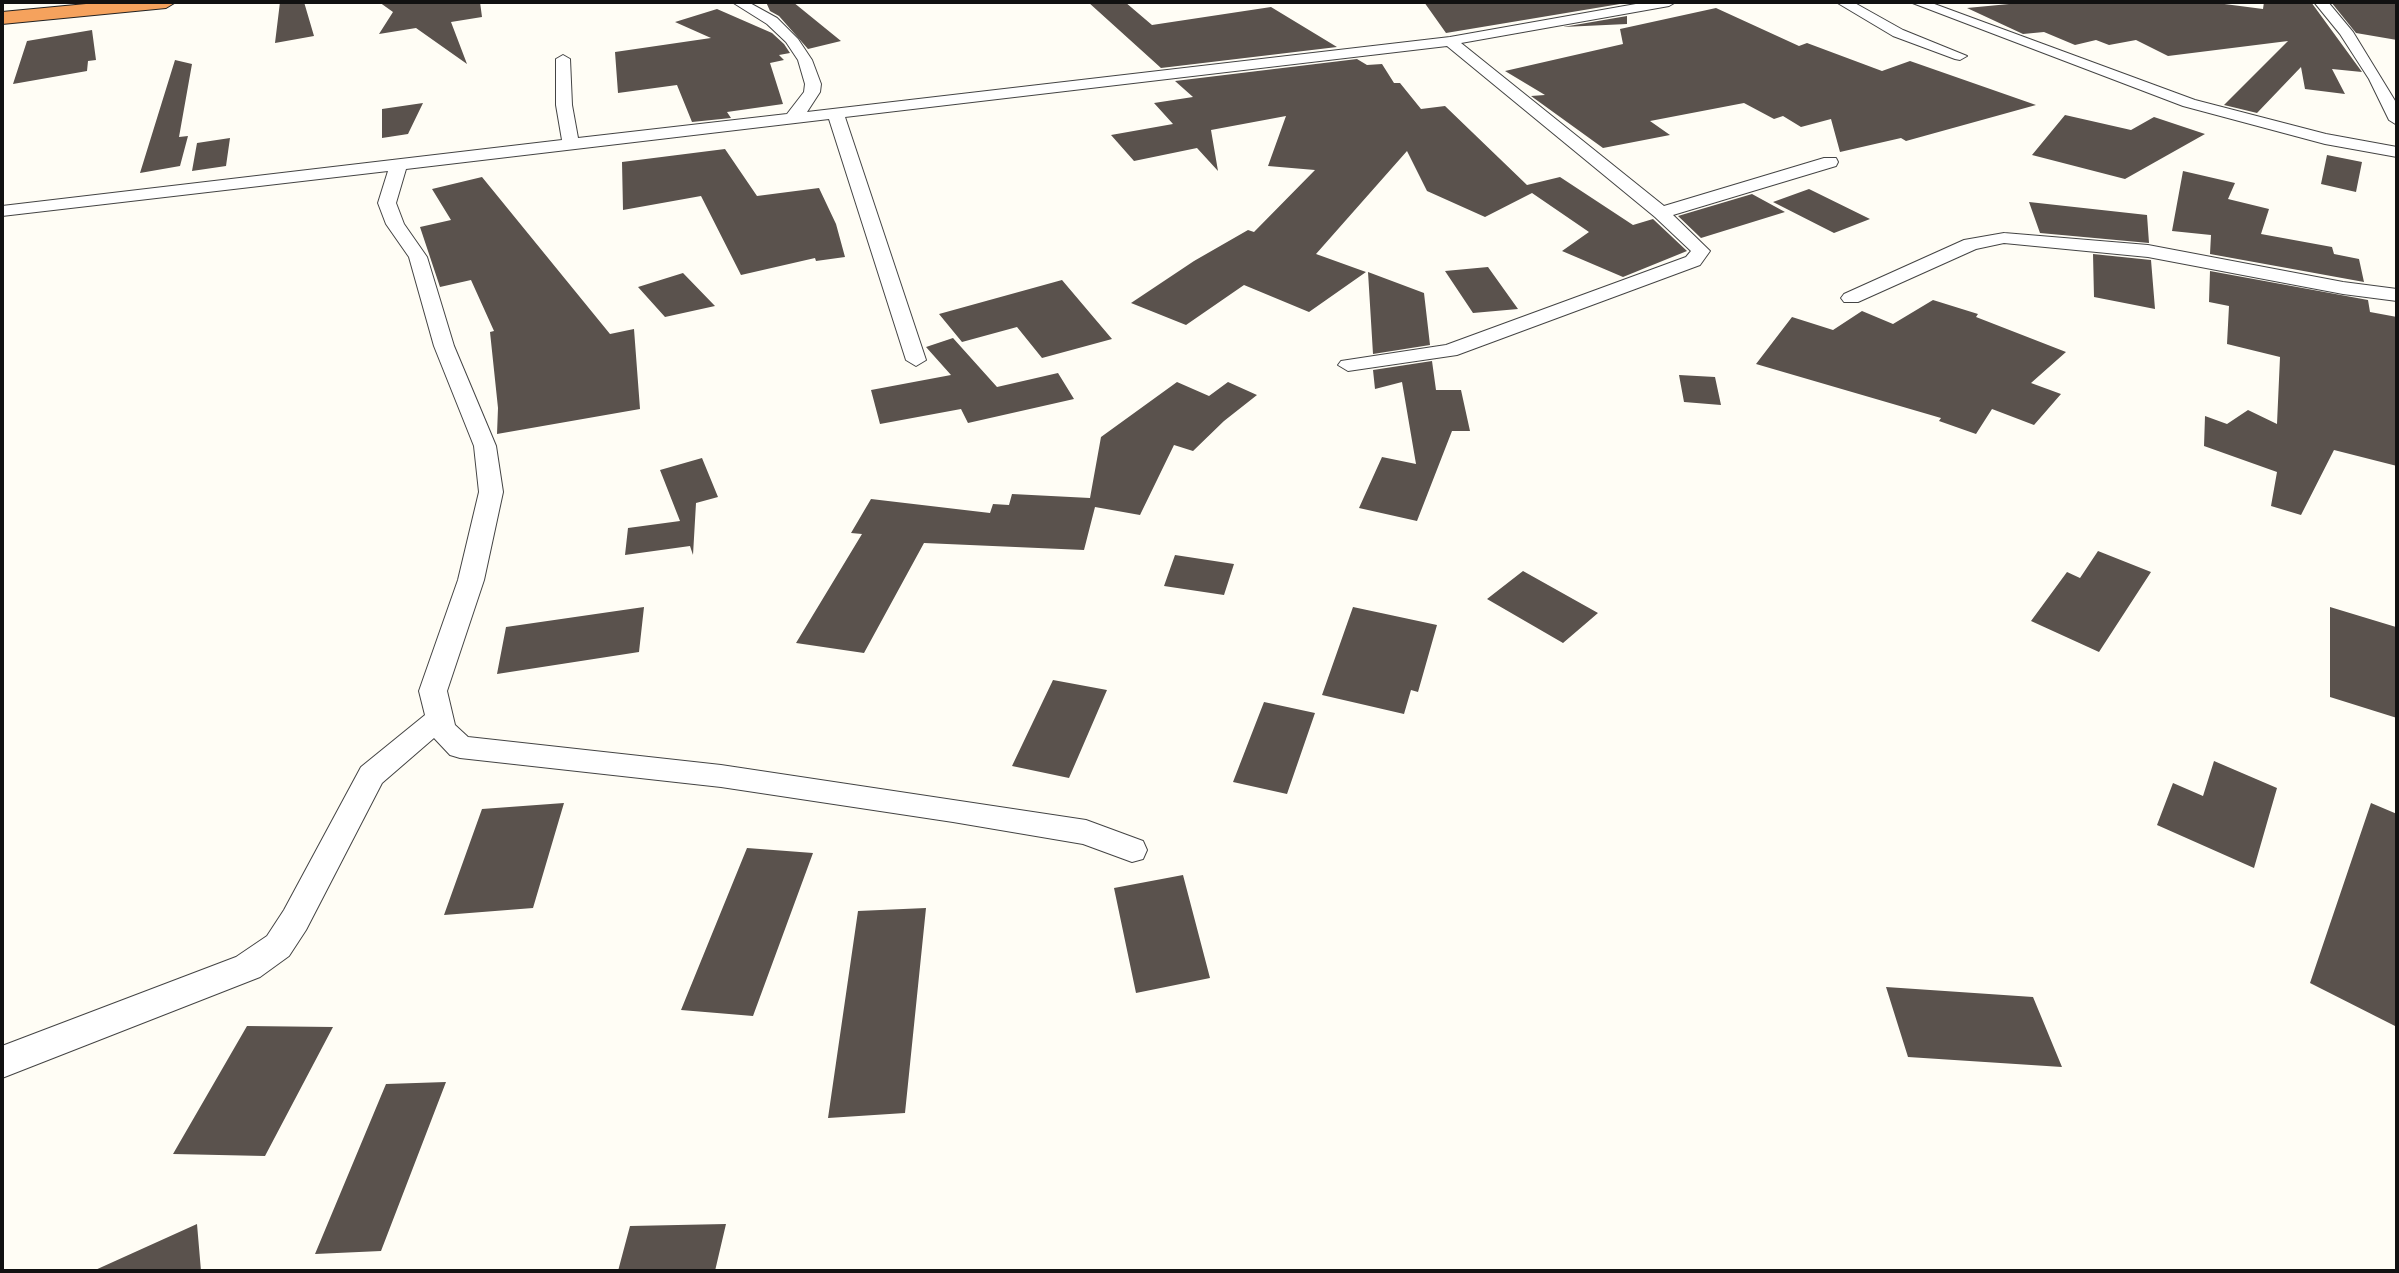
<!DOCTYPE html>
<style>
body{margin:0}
#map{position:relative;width:2399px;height:1273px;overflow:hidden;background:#fffdf5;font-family:Merriweather,serif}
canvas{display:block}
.frame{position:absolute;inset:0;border:4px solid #111;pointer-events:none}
</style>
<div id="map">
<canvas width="2399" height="1273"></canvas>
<div class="frame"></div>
</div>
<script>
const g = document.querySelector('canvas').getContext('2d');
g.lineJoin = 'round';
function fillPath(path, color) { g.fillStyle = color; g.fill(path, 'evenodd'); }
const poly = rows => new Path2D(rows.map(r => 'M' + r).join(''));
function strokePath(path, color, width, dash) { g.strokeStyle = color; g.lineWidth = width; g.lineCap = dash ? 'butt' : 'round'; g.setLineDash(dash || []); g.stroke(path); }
const building = poly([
 [280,2,304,2,314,36,275,43],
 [379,2,480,2,482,17,451,22,467,64,416,28,379,34,393,12],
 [766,2,793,2,841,41,808,49,779,16,770,11],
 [1088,2,1125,2,1152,25,1271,7,1337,47,1161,68],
 [1424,2,1626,2,1626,3,1446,33],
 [2030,2,2209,2,2263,9,2264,2,2311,2,2362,72,2332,69,2345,94,2305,89,2301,67,2257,113,2224,105,2288,41,2168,56,2136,40,2109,45,2096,40,2075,45,2044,32,2023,34,1967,8],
 [2331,2,2397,2,2397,40,2356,33],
 [1716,8,1799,46,1807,43,1882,71,1910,61,2036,105,1906,141,1901,138,1840,152,1831,119,1801,127,1783,116,1774,119,1744,103,1650,121,1670,135,1603,148,1531,96,1545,95,1505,71,1623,44,1620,29],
 [717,9,772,33,784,44,790,53,779,55,784,60,770,63,783,104,727,112,731,118,692,122,677,85,618,93,615,52,711,38,675,22],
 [1627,16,1627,24,1563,27],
 [92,30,96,60,88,61,87,71,13,84,27,41],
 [1357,59,1367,65,1382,64,1394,83,1400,83,1421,109,1445,106,1527,185,1560,177,1633,225,1653,219,1687,251,1623,277,1562,251,1589,232,1532,193,1485,217,1427,191,1407,151,1316,254,1366,272,1309,312,1244,285,1186,325,1131,303,1194,261,1248,230,1254,232,1315,170,1268,166,1286,116,1211,130,1218,171,1197,148,1134,161,1111,135,1173,124,1154,103,1193,97,1175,81],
 [175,60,192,64,179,137,188,136,180,166,140,173],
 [423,103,408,134,382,138,382,109],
 [2065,115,2131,130,2154,117,2205,134,2125,179,2032,155],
 [230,138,226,166,192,171,197,143],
 [725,149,757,196,819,188,836,224,845,257,816,261,815,258,741,275,701,196,623,210,622,162],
 [2327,155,2362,162,2356,192,2321,184],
 [2183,171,2235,183,2228,199,2269,209,2261,234,2332,247,2334,254,2359,259,2364,282,2210,254,2211,235,2172,231],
 [482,177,610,334,634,329,640,409,497,434,498,408,490,332,494,331,471,280,440,287,420,227,451,220,432,189],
 [1809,189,1870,219,1834,233,1773,202],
 [1752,194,1785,212,1701,238,1678,216],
 [2029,202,2147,215,2149,243,2040,233],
 [2093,254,2151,260,2155,309,2094,297],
 [1488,267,1518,309,1473,313,1445,271],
 [2210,271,2368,300,2370,312,2397,317,2397,466,2334,450,2301,515,2271,506,2277,472,2204,446,2205,416,2227,424,2248,410,2277,424,2280,357,2227,344,2229,306,2209,302],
 [1368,272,1424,293,1430,345,1373,354],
 [683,273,715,306,665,317,638,287],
 [1062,280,1112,339,1042,358,1017,327,962,342,939,314],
 [1933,300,1978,314,1976,317,2066,352,2031,383,2061,394,2034,425,1992,409,1976,434,1939,421,1941,418,1756,364,1792,317,1833,330,1862,311,1893,324],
 [953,338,997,387,1058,373,1074,399,968,423,961,409,880,424,871,390,951,375,926,347],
 [1432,361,1436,390,1461,390,1470,431,1452,431,1417,521,1359,508,1382,457,1416,464,1402,382,1375,389,1373,370],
 [1679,375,1715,377,1721,405,1684,402],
 [1177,382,1209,396,1228,382,1257,395,1224,421,1193,451,1174,445,1140,515,1095,507,1084,550,924,543,864,653,796,643,862,534,851,533,871,499,990,513,993,504,1009,505,1012,494,1090,498,1101,437],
 [702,458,718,497,696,503,693,555,690,546,625,555,628,528,680,521,660,470],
 [2098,551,2151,572,2099,652,2031,621,2067,572,2080,578],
 [1175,555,1234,564,1224,595,1164,586],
 [1523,571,1598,613,1563,643,1487,599],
 [644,607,639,652,497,674,506,627],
 [1353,607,1437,625,1418,692,1411,690,1404,714,1322,695],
 [2330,607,2396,627,2397,718,2330,697],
 [1053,680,1107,690,1069,778,1012,766],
 [1264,702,1315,713,1287,794,1233,782],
 [2214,761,2277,788,2254,868,2157,825,2173,783,2203,796],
 [564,803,533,908,444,915,482,809],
 [2371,803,2397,814,2397,1027,2310,983],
 [747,848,813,853,753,1016,681,1010],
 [1183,875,1210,978,1136,993,1114,888],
 [926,908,905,1113,828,1118,858,911],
 [1886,987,2033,997,2062,1067,1908,1057],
 [247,1026,333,1027,265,1156,173,1154],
 [446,1082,381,1251,315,1254,386,1084],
 [197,1224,201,1271,93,1271],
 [726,1224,715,1271,618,1271,630,1226]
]);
const street = poly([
 [732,2,748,2,777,18,798,39,812,60,821,84,820,92,807,112,1450,37,1647,2,1676,2,1669,6,1461,43,1664,206,1824,158,1836,158,1838,162,1836,166,1673,215,1710,251,1700,265,1457,355,1348,371,1338,365,1341,361,1446,345,1686,257,1691,251,1655,217,1447,46,845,117,926,360,916,366,906,360,829,119,406,169,396,203,404,224,427,257,454,346,496,446,503,492,484,580,447,691,455,725,468,737,721,765,1086,820,1143,841,1147,850,1143,859,1132,862,1083,844,953,822,721,787,460,758,450,755,434,738,382,783,306,930,289,956,260,977,2,1078,2,1046,236,957,267,936,284,910,361,767,425,715,419,691,458,580,479,492,474,446,434,346,409,257,386,224,378,203,388,171,2,216,2,206,562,140,556,105,556,59,563,55,570,59,572,105,578,138,787,114,804,92,805,84,798,60,786,42,767,24,732,2],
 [1836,2,1853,2,1903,30,1967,56,1960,60,1955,59,1893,36,1836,2],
 [1910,2,1929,2,2195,100,2326,134,2397,147,2397,157,2325,144,2183,106,1910,2],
 [2314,2,2328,2,2353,32,2397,104,2397,125,2389,120,2369,79,2340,34,2314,2],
 [2004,233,2148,245,2343,282,2397,289,2397,301,2343,294,2148,257,2004,243,1976,249,1858,302,1844,302,1841,298,1844,294,1964,240,2004,233]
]);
const highway = poly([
 [107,2,176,2,166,8,2,24,2,12,107,2]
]);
fillPath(building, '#5a524d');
strokePath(street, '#444', 2);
strokePath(highway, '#222', 2);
fillPath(street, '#fff');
fillPath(highway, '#f5a25d');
</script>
